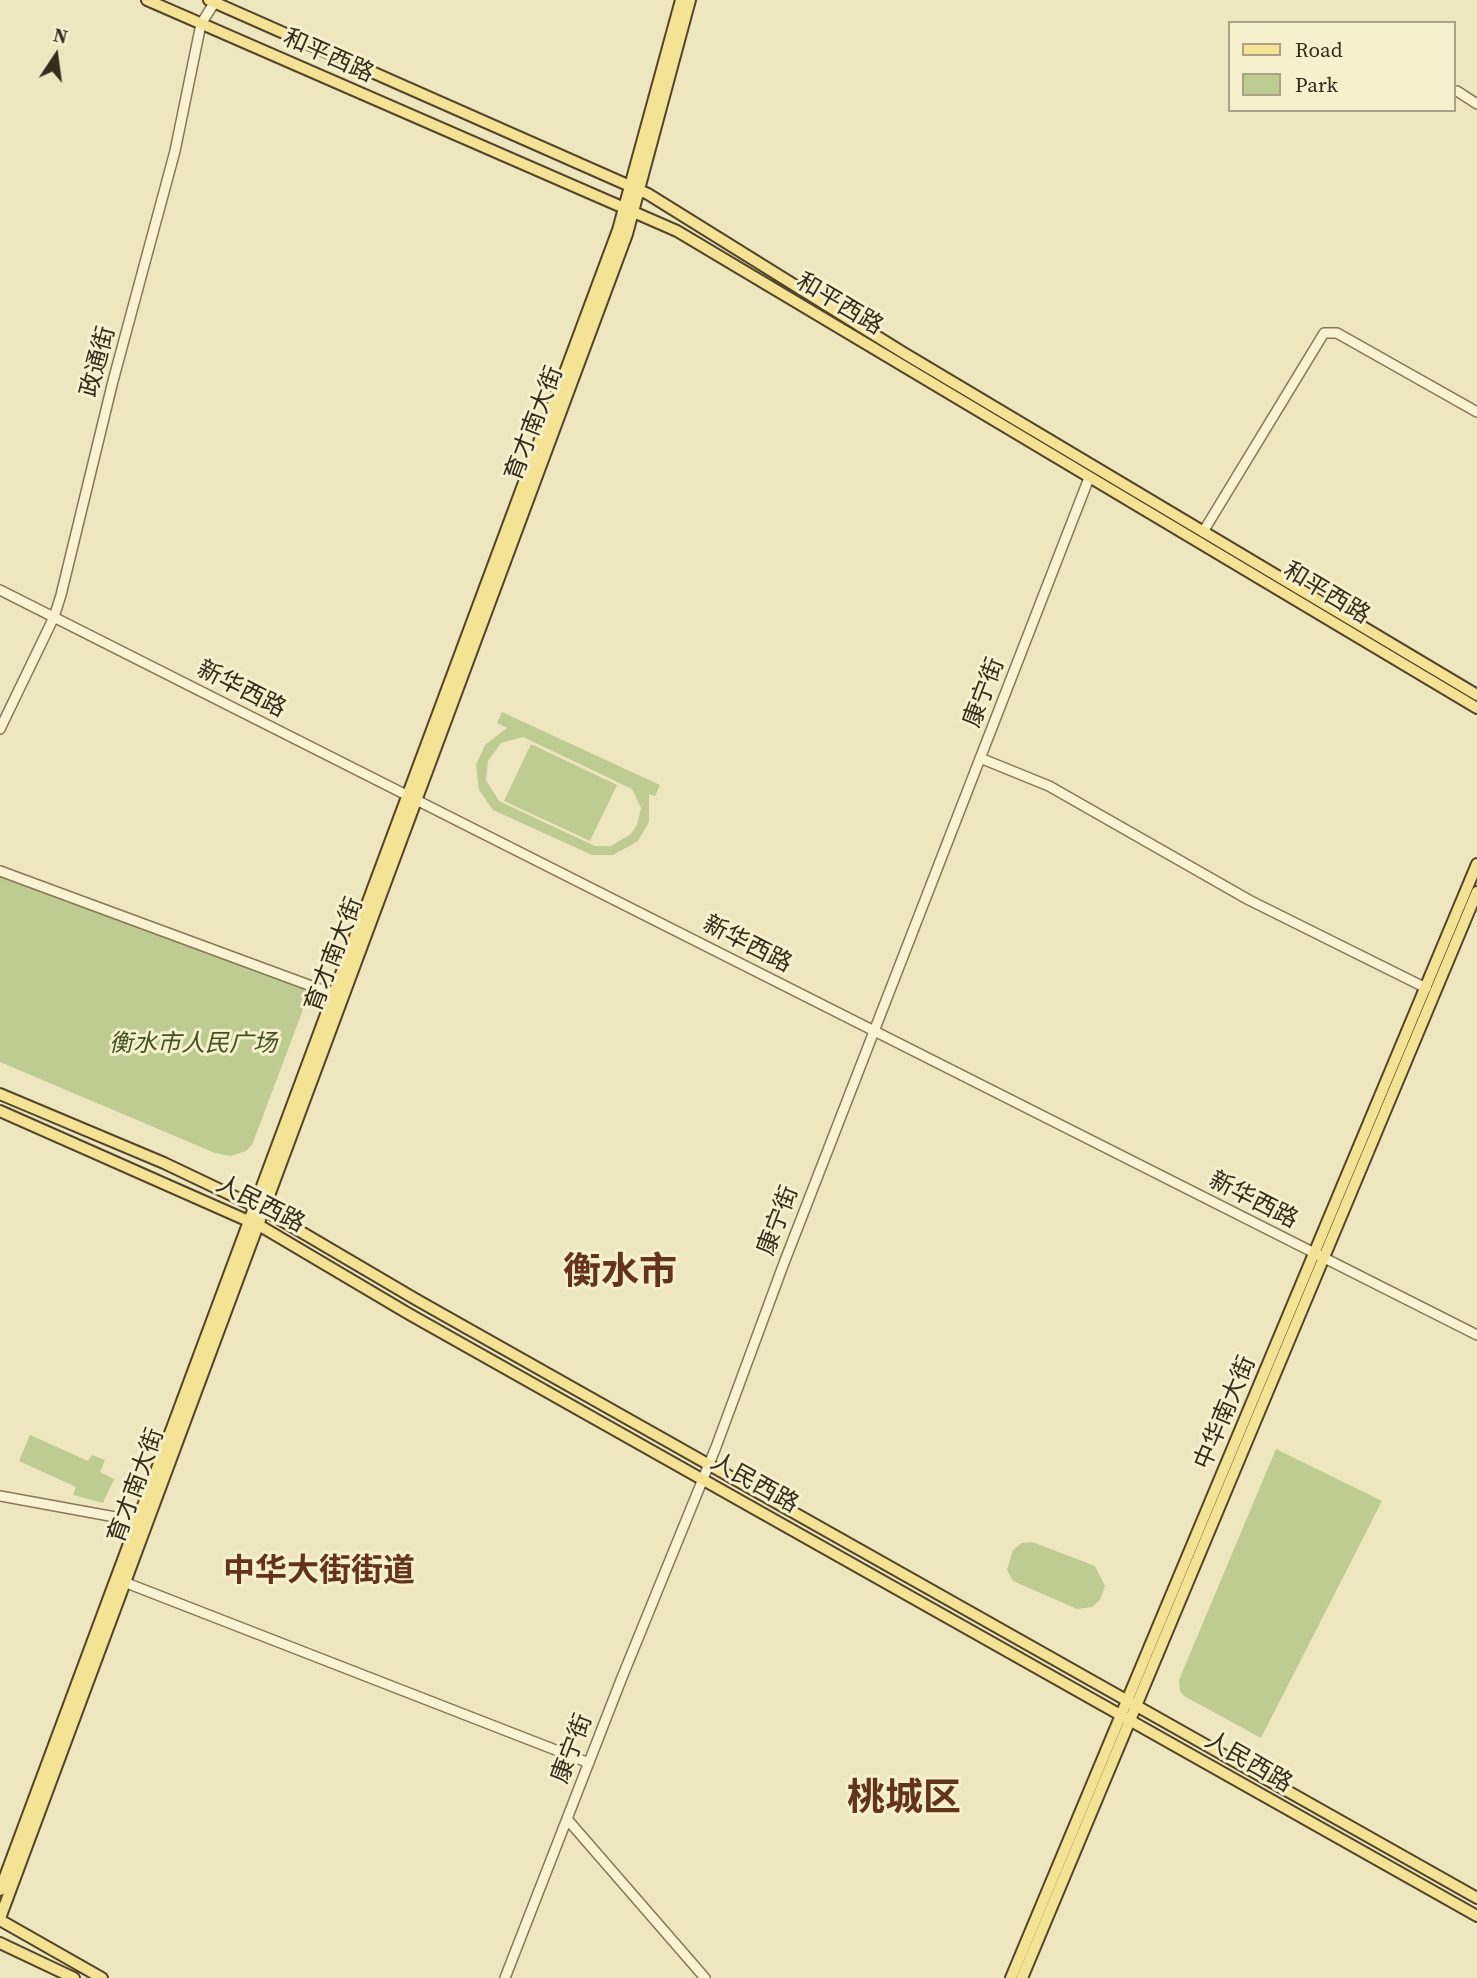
<!DOCTYPE html>
<meta charset="utf-8">
<style>
body{margin:0}
#map{position:relative;width:1477px;height:1978px;overflow:hidden;background:#eee6be;font-family:"Source Serif 4",serif}
canvas{display:block}
.legend{position:absolute;left:1228px;top:21px;width:228px;height:91px;box-sizing:border-box;background:#f6f0cd;border:2px solid #a9a286;margin:0;padding:9px 12px;list-style:none;font-size:21px;color:#362c1b}
.legend li{display:flex;align-items:center;gap:14px;height:35px}
.legend b{width:35px;border:2px solid #a9a286}
.north{position:absolute;left:21px;top:21px;width:70px;height:70px;-webkit-text-stroke:5px #f6f0cd;paint-order:stroke;rotate:13deg;font-size:19px;font-weight:700;line-height:28px;text-align:center;color:#362c1b}
.north::after{content:'';display:block;margin:auto;width:24px;height:32px;background:#362c1b;clip-path:polygon(50% 0,100% 100%,50% 72%,0 100%)}
</style>
<div id="map">
<canvas width="1477" height="1978"></canvas>
<ul class="legend">
<li><b style="height:9px;background:#f4e394"></b>Road</li>
<li><b style="height:19px;background:#becc92"></b>Park</li>
</ul>
<div class="north">N</div>
</div>
<script>
const g = document.querySelector('canvas').getContext('2d');
g.lineJoin = 'round';
function fillPath(path, color) { g.fillStyle = color; g.fill(path, 'evenodd'); }
const poly = rows => new Path2D(rows.map(r => 'M' + r).join(''));
function strokePath(path, color, width, dash) { g.strokeStyle = color; g.lineWidth = width; g.lineCap = dash ? 'butt' : 'round'; g.setLineDash(dash || []); g.stroke(path); }
function drawText(font, color, halo, rows, align = 'center') {
  g.font = font + ' "Source Serif 4","Noto Sans SC",serif'; g.lineWidth = 6; g.setLineDash([]); g.textBaseline = 'middle'; g.strokeStyle = halo; g.fillStyle = color; for (const [text, x, y, turn = 0] of rows) {
    g.save(); g.translate(x, y); g.rotate((+turn || 0) * Math.PI / 180); g.textAlign = isNaN(turn) ? turn : align; if (halo) g.strokeText(text, 0, 0); g.fillText(text, 0, 0); g.restore();
  }
}
const green = poly([
 [502,712,660,785,655,796,649,794,649,822,638,841,613,855,592,855,493,810,479,790,476,765,485,745,507,728,497,723],
 [523,737,632,789,641,808,637,825,631,834,611,846,595,846,499,801,486,780,488,761,501,743],
 [531,744,617,785,590,841,504,801],
 [0,877,310,991,252,1145,246,1151,230,1156,215,1153,0,1062],
 [30,1435,88,1461,92,1455,105,1460,100,1472,114,1479,103,1503,73,1495,76,1487,19,1461],
 [1276,1449,1382,1501,1261,1738,1184,1696,1180,1691,1179,1680],
 [1032,1542,1095,1566,1105,1586,1100,1600,1092,1607,1077,1609,1013,1581,1007,1570,1013,1550,1022,1543]
]);
const minor = poly([
 [1457,91,1477,104],
 [1203,532,1324,333,1337,333,1477,412],
 [0,590,1477,1335],
 [0,729,54,617,61,595,113,381,175,151,201,24,216,0],
 [980,758,1049,786,1249,900,1426,988],
 [0,871,333,994],
 [0,1496,137,1521],
 [124,1582,589,1763],
 [567,1819,705,1978],
 [505,1978,621,1680,716,1447,784,1263,1089,478]
]);
const major = poly([
 [147,0,677,231,1477,708],
 [209,0,648,194,902,352,1477,695],
 [0,1094,164,1163,269,1213,417,1300,1477,1898],
 [0,1111,262,1227,409,1314,1477,1916],
 [0,1890,618,230,681,0],
 [0,1918,627,234,690,0],
 [0,1920,102,1978],
 [0,1943,74,1978],
 [1011,1978,1477,864],
 [1022,1978,1477,892]
]);
const streetNames = [
 ["和平西路",328,57,24],
 ["和平西路",839,305,31],
 ["政通街",99,362,-75],
 ["育才南大街",535,424,-69],
 ["和平西路",1326,594,31],
 ["新华西路",241,690,27],
 ["康宁街",985,693,-69],
 ["新华西路",747,945,27],
 ["育才南大街",335,955,-69],
 ["新华西路",1253,1201,27],
 ["人民西路",260,1205,27],
 ["康宁街",779,1221,-69],
 ["中华南大街",1226,1413,-67],
 ["人民西路",754,1484,29],
 ["育才南大街",137,1486,-70],
 ["康宁街",573,1749,-69],
 ["人民西路",1248,1763,30]
];
const parkNames = [
 ["衡水市人民广场",193,1045]
];
const districtNames = [
 ["中华大街街道",319,1573]
];
const townNames = [
 ["衡水市",620,1274],
 ["桃城区",904,1800]
];
fillPath(green, '#becc92');
strokePath(minor, '#877756', 12);
strokePath(major, '#54442b', 14);
strokePath(minor, '#f9f3d1', 9);
strokePath(major, '#f4e394', 10);
drawText('24px', '#362c1b', '#f6f0cd', streetNames);
drawText('italic 24px', '#405321', '#f6f0cd', parkNames);
drawText('bold 32px', '#63331a', '#f6f0cd', districtNames);
drawText('bold 38px', '#63331a', '#f6f0cd', townNames);
</script>
